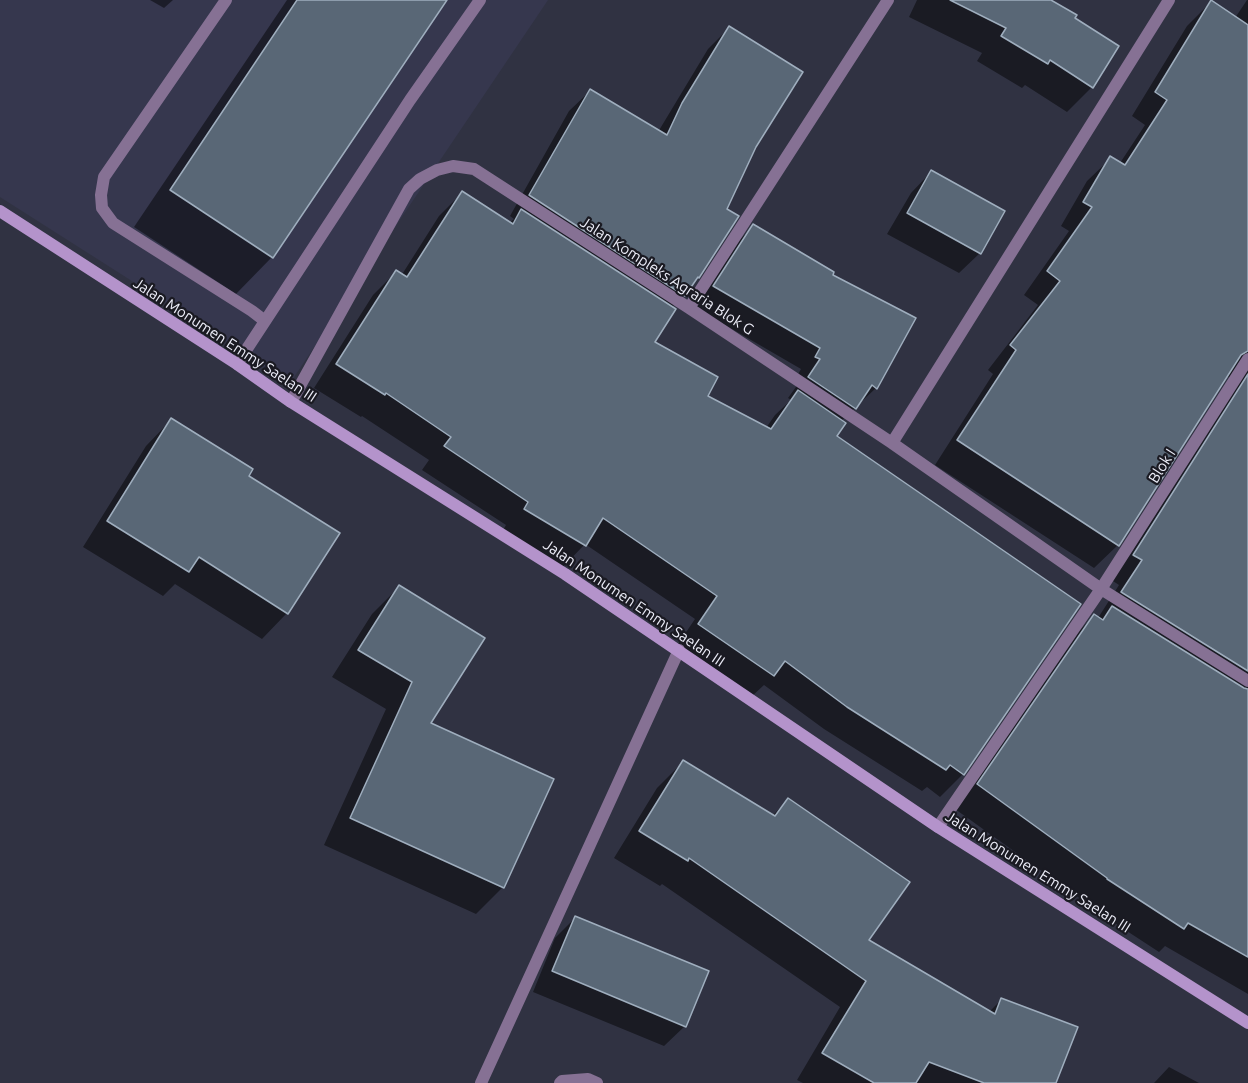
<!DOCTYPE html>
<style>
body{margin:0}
canvas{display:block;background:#303242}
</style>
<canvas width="1248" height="1083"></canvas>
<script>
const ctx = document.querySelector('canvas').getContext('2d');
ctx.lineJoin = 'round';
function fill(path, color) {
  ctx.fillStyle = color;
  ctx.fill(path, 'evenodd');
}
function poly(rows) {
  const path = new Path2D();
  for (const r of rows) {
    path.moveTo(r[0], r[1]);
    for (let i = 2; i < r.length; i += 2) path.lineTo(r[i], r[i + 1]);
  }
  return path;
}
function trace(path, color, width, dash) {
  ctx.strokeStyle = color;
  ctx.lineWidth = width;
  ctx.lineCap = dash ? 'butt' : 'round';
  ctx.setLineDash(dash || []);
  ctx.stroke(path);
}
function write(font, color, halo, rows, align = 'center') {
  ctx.font = font + ' Ubuntu,sans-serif';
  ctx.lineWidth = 4.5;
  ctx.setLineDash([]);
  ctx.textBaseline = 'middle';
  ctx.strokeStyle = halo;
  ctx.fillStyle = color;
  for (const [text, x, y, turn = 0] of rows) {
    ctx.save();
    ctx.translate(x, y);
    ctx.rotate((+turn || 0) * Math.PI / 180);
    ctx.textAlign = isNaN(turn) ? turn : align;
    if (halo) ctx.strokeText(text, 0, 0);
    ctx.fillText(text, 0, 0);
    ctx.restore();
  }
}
const built = poly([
 [0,0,548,0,290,383,245,353,0,197]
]);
const shadow = poly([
 [150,0,173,0,164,8],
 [287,0,445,0,272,257,236,294,134,227],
 [917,0,1048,0,1073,19,1092,87,1067,112,1025,85,1022,88,977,61,982,53,909,17],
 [1247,0,1248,0,1248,994,1165,946,1159,952,1084,903,1085,902,955,809,1071,639,1094,616,1098,618,1119,585,1110,579,1232,380,1226,375,1118,545,1094,568,935,465,993,374,988,370,1038,305,1024,295,1069,231,1061,226,1087,181,1111,158,1120,163,1145,125,1132,116,1187,26,1211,2,1235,18],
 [729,28,755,147,684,295,671,308,652,342,706,397,766,428,775,415,791,400,788,398,801,380,796,378,801,369,694,307,733,247,753,226,831,275,876,388,841,421,835,437,963,774,940,797,927,787,922,791,824,729,764,685,750,698,676,647,695,619,585,544,562,568,502,532,506,525,422,470,429,460,362,416,361,417,314,388,373,295,396,272,401,276,439,216,462,193,509,223,514,219,510,216,569,111,590,91,658,132,708,49],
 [931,172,980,253,959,273,887,234,911,193],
 [171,420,287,613,262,639,175,584,163,596,83,547,146,446],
 [399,587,429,724,503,887,476,914,324,845,386,709,332,677,372,614],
 [683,762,772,816,788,800,867,940,989,1012,1001,1000,1054,1083,803,1083,797,1080,840,1007,662,884,660,886,614,858,657,788],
 [575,918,685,1026,664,1046,533,992,555,938],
 [1169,1067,1199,1083,1154,1083]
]);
const building = poly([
 [297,0,447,0,273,258,170,190,297,0],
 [950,0,1051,0,1077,15,1075,18,1119,46,1093,88,1050,60,1048,64,1001,36,1006,28,950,0],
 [1211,0,1248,25,1248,351,1241,355,1119,546,957,440,1016,350,1010,345,1060,281,1047,271,1092,207,1083,202,1110,156,1125,165,1167,100,1155,92,1211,0],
 [729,26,803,72,756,147,727,209,739,216,699,278,698,277,685,296,529,195,590,89,667,135,682,103,729,26],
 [931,170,1005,211,981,254,907,213,931,170],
 [462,191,513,224,521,209,676,309,655,342,718,377,708,396,771,429,798,390,846,423,837,436,1081,604,964,775,950,765,946,770,847,707,785,661,774,676,698,624,717,596,603,518,586,546,524,509,528,502,444,446,451,437,386,393,385,395,336,364,396,270,407,277,462,191],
 [753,224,834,272,833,275,916,318,877,389,872,385,856,409,808,377,820,359,815,357,820,348,713,286,753,224],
 [1248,374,1248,671,1121,592,1142,560,1133,555,1248,374],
 [171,418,253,469,249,476,340,533,288,614,199,557,189,572,107,521,171,418],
 [399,585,485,638,431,723,554,779,504,888,350,818,412,682,358,650,399,585],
 [1112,606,1244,688,1248,689,1248,957,1188,923,1184,929,1107,879,1107,878,977,784,1094,614,1103,620,1112,606],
 [683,760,775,816,788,798,910,882,869,940,995,1014,1001,998,1078,1027,1056,1083,984,1083,929,1062,916,1083,874,1083,822,1053,866,981,689,858,688,861,639,831,683,760],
 [575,916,709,971,686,1027,552,971,575,916]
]);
const lane = poly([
 [226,0,104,177,101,195,102,208,113,223,252,311,265,321],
 [237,364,410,100,480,0],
 [560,1083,562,1081,588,1079,597,1083]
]);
const street = poly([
 [689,308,888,0],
 [291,402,409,189,420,179,437,170,453,166,474,169,689,308,892,443,1101,589,1248,681],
 [892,443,1169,0],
 [938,827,1101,589,1248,359],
 [481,1083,679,650]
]);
const secondary = poly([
 [0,211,237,364,291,402,565,574,938,827,1248,1023]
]);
const streetNames = [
 ["Jalan Kompleks Agraria Blok G",667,276,33],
 ["Jalan Monumen Emmy Saelan III",225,340,33],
 ["Blok I",1162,466,-58],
 ["Jalan Monumen Emmy Saelan III",634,603,34],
 ["Jalan Monumen Emmy Saelan III",1038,872,32]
];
fill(built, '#36374e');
fill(shadow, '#0007');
fill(building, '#596776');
trace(building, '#9faebe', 1.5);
trace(lane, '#867194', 12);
trace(street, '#867194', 12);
trace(secondary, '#b493cb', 12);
write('15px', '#edeef9', '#1a1a22', streetNames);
</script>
